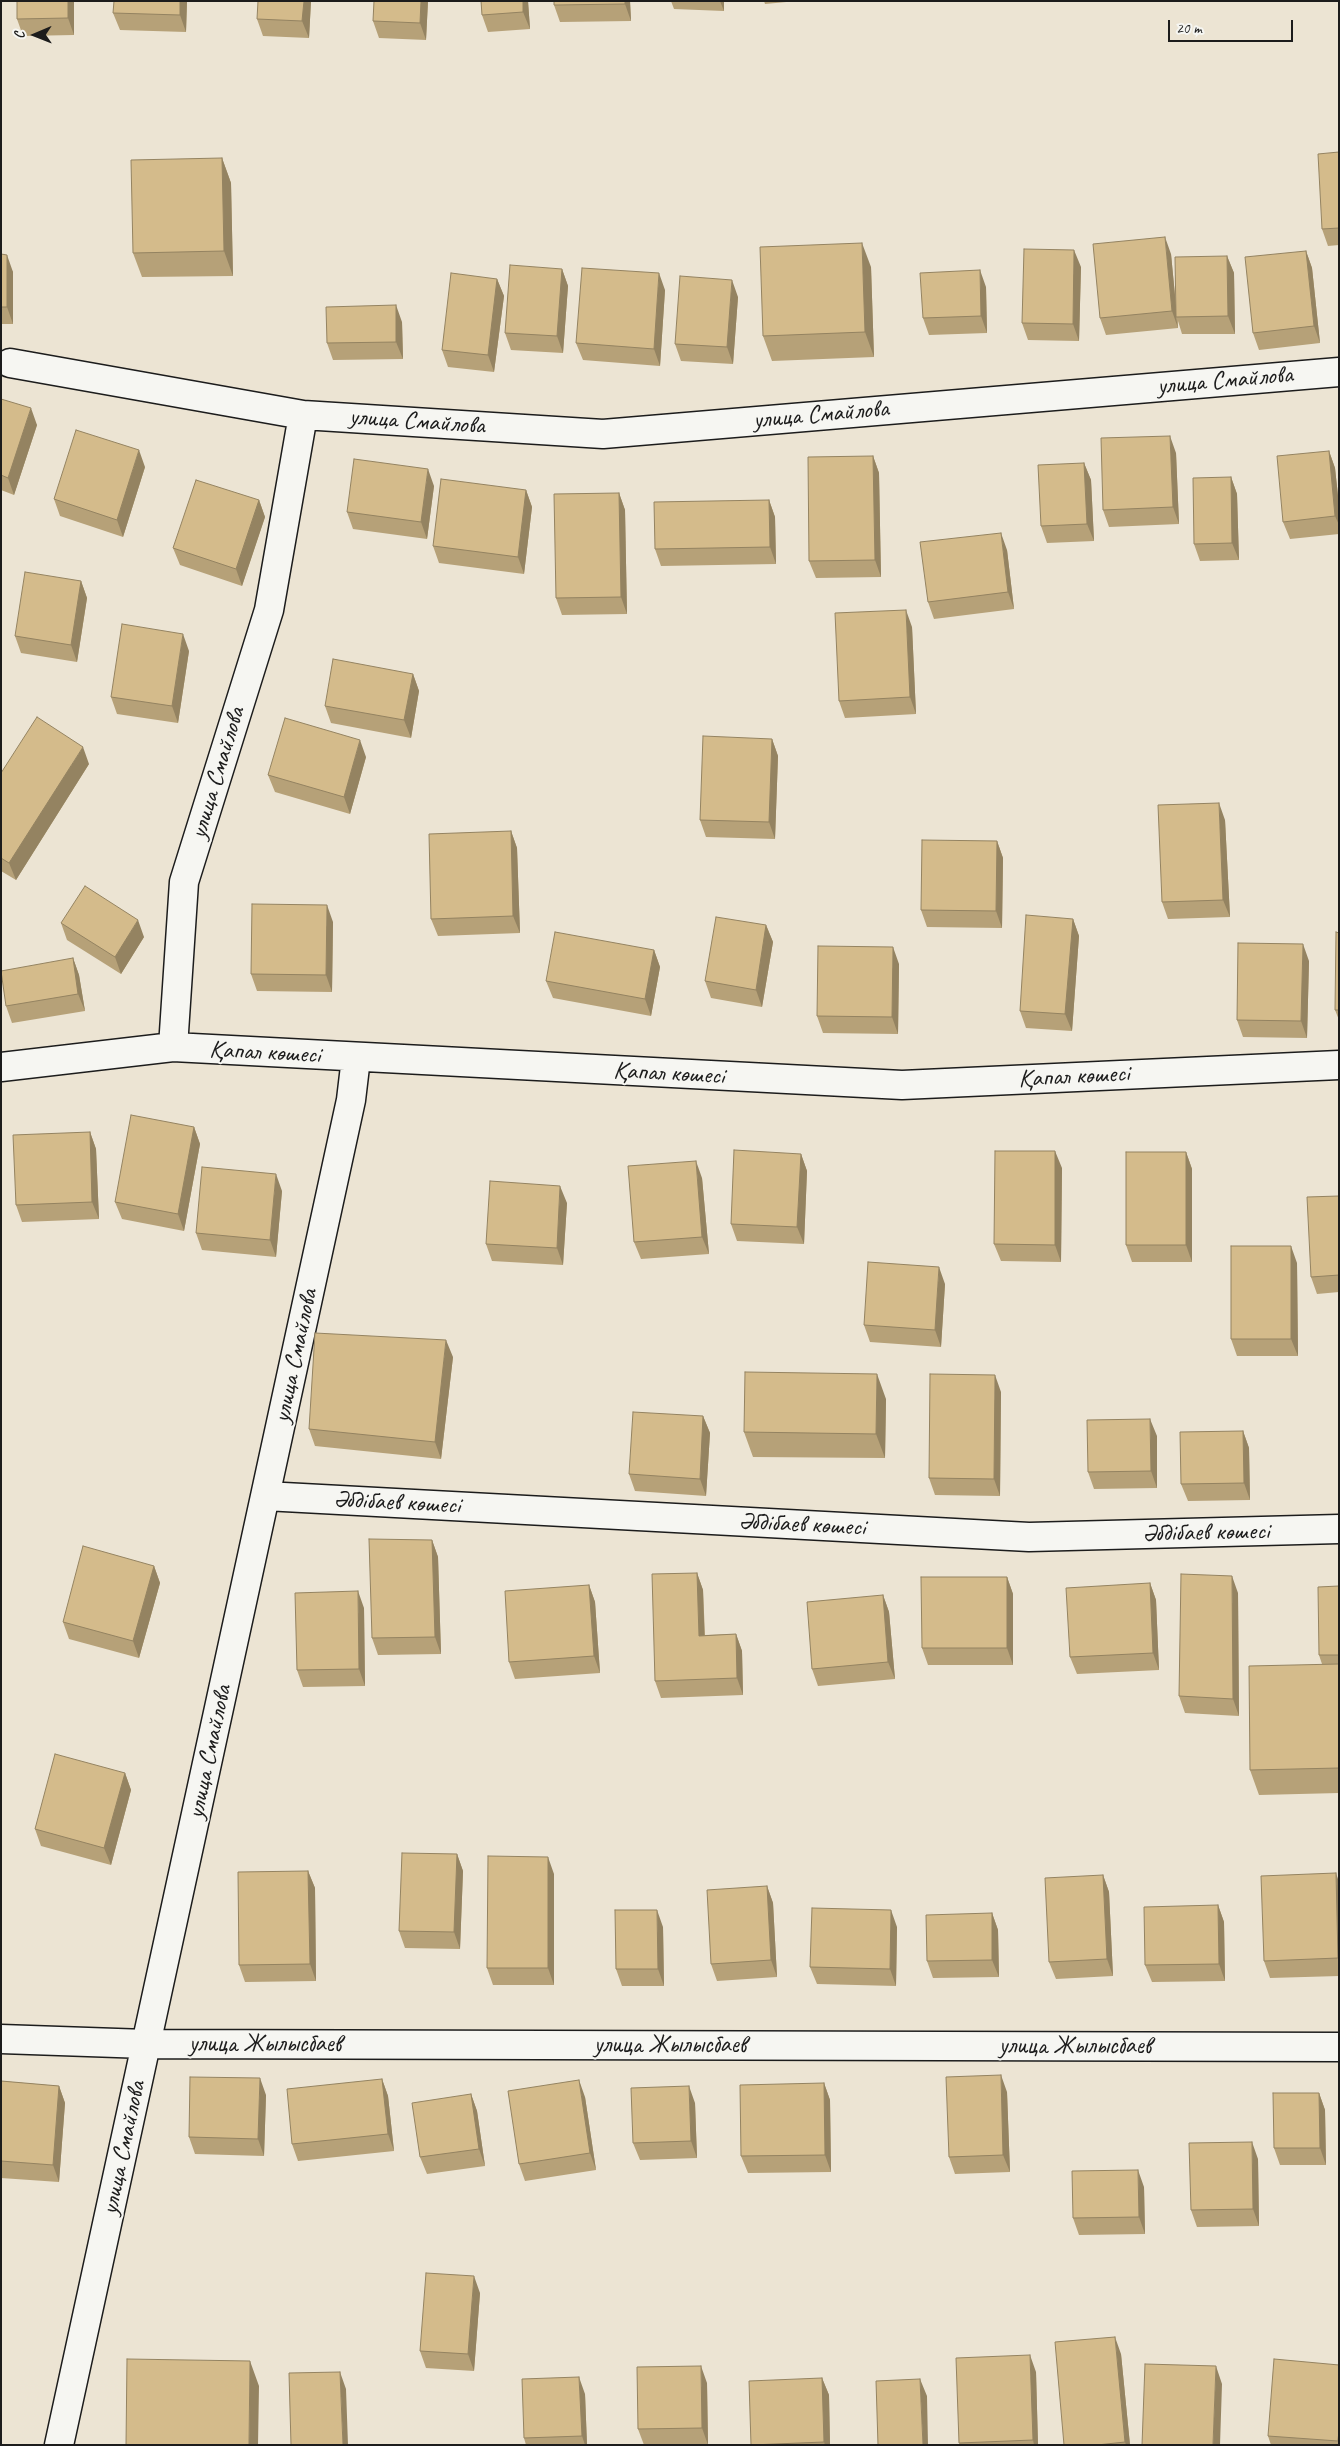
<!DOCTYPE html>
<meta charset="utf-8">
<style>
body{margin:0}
#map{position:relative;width:1340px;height:2446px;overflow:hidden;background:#ece4d3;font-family:Caveat,sans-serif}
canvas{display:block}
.frame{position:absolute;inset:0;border:2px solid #1c1c1c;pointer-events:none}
.north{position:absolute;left:10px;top:10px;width:50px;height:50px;-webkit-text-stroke:4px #f6f6f2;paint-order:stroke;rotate:269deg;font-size:14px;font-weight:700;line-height:20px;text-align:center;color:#1c1c1c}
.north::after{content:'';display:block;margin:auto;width:18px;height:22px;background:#1c1c1c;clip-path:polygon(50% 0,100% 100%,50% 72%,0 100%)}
.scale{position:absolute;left:1168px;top:20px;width:125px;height:22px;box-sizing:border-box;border:2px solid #1c1c1c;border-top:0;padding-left:6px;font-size:15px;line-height:18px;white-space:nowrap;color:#1c1c1c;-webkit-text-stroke:4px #f6f6f2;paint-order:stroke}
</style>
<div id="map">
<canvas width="1340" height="2446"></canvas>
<div class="frame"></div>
<div class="north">С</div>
<div class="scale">20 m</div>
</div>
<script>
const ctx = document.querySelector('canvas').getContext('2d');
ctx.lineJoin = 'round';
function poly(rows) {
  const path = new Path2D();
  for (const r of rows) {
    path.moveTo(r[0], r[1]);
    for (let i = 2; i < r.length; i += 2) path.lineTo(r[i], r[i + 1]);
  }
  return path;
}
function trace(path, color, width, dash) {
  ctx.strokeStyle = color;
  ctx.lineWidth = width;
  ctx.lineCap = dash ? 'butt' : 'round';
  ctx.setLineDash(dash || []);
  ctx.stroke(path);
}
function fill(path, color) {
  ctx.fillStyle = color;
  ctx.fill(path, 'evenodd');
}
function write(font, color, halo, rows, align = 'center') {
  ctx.font = font + ' Caveat,sans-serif';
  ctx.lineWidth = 4;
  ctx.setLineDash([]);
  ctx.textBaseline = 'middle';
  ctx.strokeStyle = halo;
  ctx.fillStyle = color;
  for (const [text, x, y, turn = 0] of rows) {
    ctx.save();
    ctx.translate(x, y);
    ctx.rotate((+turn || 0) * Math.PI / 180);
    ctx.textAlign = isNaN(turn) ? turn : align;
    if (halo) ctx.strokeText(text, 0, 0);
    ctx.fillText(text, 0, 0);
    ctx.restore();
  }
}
const street = poly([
 [10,363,303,415,603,434,1339,372],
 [173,1047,184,882,269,610,303,415],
 [1,1067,173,1047,902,1085,1339,1065],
 [265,1496,1029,1537,1339,1529],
 [1,2039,146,2044,1339,2047],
 [59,2445,351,1100,356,1058]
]);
const wall = poly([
 [17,1,74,1,74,35,23,36,17,19],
 [187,1,186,32,120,30,113,13],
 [311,1,309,38,263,36,257,19],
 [428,1,426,40,379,38,373,21],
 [481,1,528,1,530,29,488,32,482,15],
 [630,1,631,21,560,22,554,5],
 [671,1,724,1,724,11,674,9],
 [764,1,797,1,765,4],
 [1339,152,1339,245,1328,246,1322,229],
 [222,158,231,183,233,276,142,277,133,253],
 [1306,251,1312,268,1320,343,1259,350,1253,333],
 [1,254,13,272,13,324,1,324],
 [1171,254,1176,305,1227,256,1234,273,1235,334,1182,334,1178,321,1178,328,1106,335,1100,318],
 [871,267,874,357,772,361,763,336],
 [1081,267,1079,341,1028,340,1022,323],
 [562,269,568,286,563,353,511,350,505,333],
 [497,279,504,296,494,372,448,367,442,350],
 [986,287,987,333,929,335,923,318],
 [665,290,660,366,583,360,576,343],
 [738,297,733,364,681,361,675,344],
 [402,322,403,359,333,360,327,343],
 [1,399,37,425,14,495,1,490],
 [1329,451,1335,468,1339,505,1339,534,1290,539,1283,522],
 [1176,453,1179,524,1109,527,1103,510],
 [873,456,879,473,881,577,816,578,809,561],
 [1084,463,1091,480,1094,541,1047,543,1041,526],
 [145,467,123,537,60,516,54,499],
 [1231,477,1237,494,1239,560,1200,561,1194,544],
 [434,486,427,539,353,529,347,512],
 [526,490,532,507,524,574,439,563,433,546],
 [619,493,625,510,627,614,562,615,556,598],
 [259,500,265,517,242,586,180,565,173,548],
 [769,500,775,517,776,564,661,566,655,549],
 [1007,550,1014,609,934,619,928,602],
 [81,581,87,598,77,662,21,653,15,636],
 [912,627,916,714,845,718,839,701],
 [189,651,178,723,117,714,111,697],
 [413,674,419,691,411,738,331,723,325,706],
 [772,739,778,756,775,839,706,837,700,820],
 [366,757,350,814,275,792,268,775],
 [89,764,16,880,1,871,1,773],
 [1225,820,1230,917,1168,919,1162,902],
 [511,831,517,848,520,933,438,936,431,919],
 [997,841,1003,858,1002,928,927,927,921,910],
 [1073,919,1079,936,1072,1031,1026,1028,1020,1011],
 [333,922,332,992,257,991,251,974],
 [61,923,144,937,121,974,67,940],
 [766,925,773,942,762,1007,711,998,705,981],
 [1339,933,1339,1020,1335,1010],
 [654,950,660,967,651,1016,553,998,546,981],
 [73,958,79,975,85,1011,12,1023,6,1006],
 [1309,961,1307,1038,1243,1037,1237,1020],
 [899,964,898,1034,823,1033,817,1016],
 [194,1127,200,1144,184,1231,122,1219,115,1202],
 [90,1132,96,1149,99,1219,22,1222,16,1205],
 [1186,1152,1192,1169,1192,1262,1132,1262,1126,1245],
 [801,1154,807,1171,804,1244,737,1241,731,1224],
 [1062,1168,1061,1262,1001,1261,994,1244],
 [702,1178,709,1254,641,1259,634,1242],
 [282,1191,276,1257,202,1250,196,1233],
 [1339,1196,1339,1292,1317,1294,1311,1277],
 [567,1203,563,1265,492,1261,486,1244],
 [1297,1263,1298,1356,1237,1356,1231,1339],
 [945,1284,941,1347,870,1342,864,1325],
 [453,1357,441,1459,315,1446,309,1429],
 [1001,1392,1000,1496,935,1495,929,1478],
 [886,1399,885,1458,753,1457,744,1432],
 [703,1416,710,1433,706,1496,635,1491,629,1474],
 [1243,1431,1249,1448,1250,1500,1188,1501,1181,1484],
 [1157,1436,1157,1488,1094,1489,1088,1472],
 [432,1540,438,1557,441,1654,378,1655,372,1638],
 [154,1566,160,1583,139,1658,69,1639,63,1622],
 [697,1573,703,1590,705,1635,736,1634,742,1651,743,1695,661,1698,655,1681],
 [1007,1577,1013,1594,1013,1665,928,1665,922,1648],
 [1150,1583,1156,1600,1159,1670,1077,1674,1070,1657],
 [589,1585,595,1602,600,1673,515,1679,509,1662],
 [1339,1586,1339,1793,1259,1795,1250,1770,1322,1664,1319,1655],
 [1238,1593,1239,1716,1185,1713,1179,1696],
 [883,1595,889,1612,895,1679,818,1686,812,1669],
 [364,1608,365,1686,303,1687,297,1670],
 [125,1773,131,1790,111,1865,41,1846,35,1829],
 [457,1854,463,1871,460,1949,405,1948,399,1931],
 [308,1871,315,1888,316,1981,245,1982,239,1965],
 [554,1874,554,1985,493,1985,487,1968],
 [1103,1875,1109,1892,1113,1976,1056,1979,1049,1962],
 [1339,1882,1339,1976,1270,1978,1264,1961],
 [767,1886,773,1903,777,1977,717,1981,711,1964],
 [1218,1905,1224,1922,1225,1981,1152,1982,1145,1965],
 [992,1913,998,1930,999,1977,933,1978,927,1961],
 [663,1927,664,1986,622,1986,616,1969],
 [897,1927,896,1986,817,1984,810,1967],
 [382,2079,388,2096,394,2151,298,2161,292,2144],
 [1,2081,59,2086,65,2103,59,2182,1,2178],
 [824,2083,830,2100,831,2172,748,2173,741,2156],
 [1007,2092,1010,2172,955,2174,949,2157],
 [1319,2093,1325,2110,1326,2165,1280,2165,1274,2148],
 [471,2094,477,2111,485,2166,427,2174,420,2157],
 [266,2095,264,2156,195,2154,189,2137],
 [585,2097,596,2170,525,2181,519,2164],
 [695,2103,697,2158,640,2160,633,2143],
 [1258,2159,1259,2226,1197,2227,1191,2210],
 [1144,2187,1145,2234,1079,2235,1073,2218],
 [480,2293,474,2371,426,2368,420,2351],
 [1121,2354,1130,2445,1064,2445],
 [1339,2365,1339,2445,1271,2445,1268,2436],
 [1036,2372,1038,2445,960,2445,959,2443],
 [822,2378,829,2395,830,2445,751,2445],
 [707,2383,708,2445,644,2445,638,2429],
 [585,2394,587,2445,526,2445,524,2438]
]);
const shadedWall = poly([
 [68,1,74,1,74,35,68,18],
 [180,1,187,1,186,32,180,15],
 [304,1,311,1,309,38,302,21],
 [421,1,428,1,426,40,420,23],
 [523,1,528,1,530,29,523,12],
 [625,1,630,1,631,21,625,4],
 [720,1,724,1,724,11],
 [222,158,231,183,233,276,224,251],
 [1165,237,1171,254,1177,317,1176,317,1178,328,1172,311],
 [862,243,871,267,874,357,865,332],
 [1074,250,1081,267,1079,341,1073,324],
 [1306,251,1312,268,1320,343,1314,326],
 [7,255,13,272,13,324,7,307],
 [1227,256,1234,273,1235,334,1228,316],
 [562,269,568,286,563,353,557,336],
 [980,270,986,287,987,333,981,316],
 [659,273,665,290,660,366,654,349],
 [497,279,504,296,494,372,488,355],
 [732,280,738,297,733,364,727,347],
 [396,305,402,322,403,359,396,342],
 [31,408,37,425,14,495,8,478],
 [1170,436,1176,453,1179,524,1173,507],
 [139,450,145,467,123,537,117,520],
 [1329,451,1335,468,1339,505,1339,525,1335,516],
 [873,456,879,473,881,577,875,560],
 [1084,463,1091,480,1094,541,1087,524],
 [428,469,434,486,427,539,421,522],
 [1231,477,1237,494,1239,560,1232,543],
 [526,490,532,507,524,574,518,557],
 [619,493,625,510,627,614,621,597],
 [259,500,265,517,242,586,236,569],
 [769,500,775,517,776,564,770,547],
 [1001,533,1007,550,1014,609,1008,592],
 [81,581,87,598,77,662,71,645],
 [906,610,912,627,916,714,910,697],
 [183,634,189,651,178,723,172,706],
 [413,674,419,691,411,738,404,720],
 [772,739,778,756,775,839,769,822],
 [360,740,366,757,350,814,344,797],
 [83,747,89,764,16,880,9,863],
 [1219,803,1225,820,1230,917,1223,900],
 [511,831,517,848,520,933,513,916],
 [997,841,1003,858,1002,928,996,911],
 [327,905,333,922,332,992,326,975],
 [1073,919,1079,936,1072,1031,1065,1014],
 [138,920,144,937,121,974,115,957],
 [766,925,773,942,762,1007,756,990],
 [1303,944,1309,961,1307,1038,1301,1021],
 [893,947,899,964,898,1034,892,1017],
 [654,950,660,967,651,1016,645,999],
 [73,958,79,975,85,1011,78,994],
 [194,1127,200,1144,184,1231,178,1214],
 [90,1132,96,1149,99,1219,92,1202],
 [1055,1151,1062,1168,1061,1262,1055,1245],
 [1186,1152,1192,1169,1192,1262,1186,1245],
 [801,1154,807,1171,804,1244,797,1227],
 [696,1161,702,1178,709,1254,702,1237],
 [276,1174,282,1191,276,1257,270,1240],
 [560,1186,567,1203,563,1265,557,1248],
 [1291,1246,1297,1263,1298,1356,1291,1339],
 [939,1267,945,1284,941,1347,935,1330],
 [446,1340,453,1357,441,1459,435,1442],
 [877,1374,886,1399,885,1458,876,1434],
 [995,1375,1001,1392,1000,1496,994,1479],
 [703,1416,710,1433,706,1496,700,1479],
 [1150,1419,1157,1436,1157,1488,1151,1471],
 [1243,1431,1249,1448,1250,1500,1244,1483],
 [432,1540,438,1557,441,1654,435,1637],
 [154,1566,160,1583,139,1658,133,1641],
 [697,1573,703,1590,705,1653,699,1636],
 [1232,1576,1238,1593,1239,1716,1233,1699],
 [1007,1577,1013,1594,1013,1665,1007,1648],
 [1150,1583,1156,1600,1159,1670,1153,1653],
 [589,1585,595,1602,600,1673,594,1656],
 [358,1591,364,1608,365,1686,359,1669],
 [883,1595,889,1612,895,1679,888,1662],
 [736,1634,742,1651,743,1695,737,1678],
 [125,1773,131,1790,111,1865,104,1848],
 [457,1854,463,1871,460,1949,454,1932],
 [548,1857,554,1874,554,1985,548,1968],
 [308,1871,315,1888,316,1981,310,1964],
 [1336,1873,1339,1882,1339,1959,1338,1958],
 [1103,1875,1109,1892,1113,1976,1107,1959],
 [767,1886,773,1903,777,1977,771,1960],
 [1218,1905,1224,1922,1225,1981,1219,1964],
 [657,1910,663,1927,664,1986,658,1969],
 [891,1910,897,1927,896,1986,890,1969],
 [992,1913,998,1930,999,1977,992,1960],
 [1001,2075,1007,2092,1010,2172,1003,2155],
 [260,2078,266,2095,264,2156,258,2139],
 [382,2079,388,2096,394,2151,388,2134],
 [579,2080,585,2097,596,2170,590,2153],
 [824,2083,830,2100,831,2172,825,2155],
 [59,2086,65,2103,59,2182,53,2165],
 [689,2086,695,2103,697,2158,691,2141],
 [1319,2093,1325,2110,1326,2165,1320,2148],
 [471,2094,477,2111,485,2166,479,2149],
 [1252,2142,1258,2159,1259,2226,1253,2209],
 [1138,2170,1144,2187,1145,2234,1139,2217],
 [474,2276,480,2293,474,2371,468,2354],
 [1115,2337,1121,2354,1130,2445,1126,2445,1125,2442],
 [1030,2355,1036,2372,1038,2445,1034,2445,1033,2440],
 [250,2361,259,2386,258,2445,249,2445],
 [701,2366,707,2383,708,2445,702,2428],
 [1216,2366,1222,2384,1220,2445,1213,2445],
 [340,2372,346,2389,348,2445,343,2445],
 [579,2377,585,2394,587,2445,585,2445,582,2436],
 [822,2378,829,2395,830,2445,825,2445,824,2442],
 [920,2379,927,2396,928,2445,923,2445]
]);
const building = poly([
 [17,1,68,1,68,18,17,19,17,1],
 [114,1,180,1,180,15,113,13,114,1],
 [258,1,304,1,302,21,257,19,258,1],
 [374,1,421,1,420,23,373,21,374,1],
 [481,1,523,1,523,12,482,15,481,1],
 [554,1,625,1,625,4,554,5,554,1],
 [1339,152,1339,228,1322,229,1318,154,1339,152],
 [222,158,224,251,133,253,131,160,222,158],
 [1165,237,1172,311,1100,318,1093,244,1165,237],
 [862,243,865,332,763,336,760,247,862,243],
 [1024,249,1074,250,1073,324,1022,323,1024,249],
 [1306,251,1314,326,1253,333,1245,257,1306,251],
 [1,254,7,255,7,307,1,307,1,254],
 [1227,256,1228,316,1176,317,1175,257,1227,256],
 [510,265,562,269,557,336,505,333,510,265],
 [582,268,659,273,654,349,576,343,582,268],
 [980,270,981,316,923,318,920,273,980,270],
 [451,273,497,279,488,355,442,350,451,273],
 [680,276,732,280,727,347,675,344,680,276],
 [396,305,396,342,327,343,326,307,396,305],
 [1,399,31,408,8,478,1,475,1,399],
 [76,430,139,450,117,520,54,499,76,430],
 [1170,436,1173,507,1103,510,1101,438,1170,436],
 [1329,451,1335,516,1283,522,1277,456,1329,451],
 [873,456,875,560,809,561,808,457,873,456],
 [354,459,428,469,421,522,347,512,354,459],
 [1084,463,1087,524,1041,526,1038,465,1084,463],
 [1231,477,1232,543,1194,544,1193,478,1231,477],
 [441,479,526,490,518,557,433,546,441,479],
 [196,480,259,500,236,569,173,548,196,480],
 [619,493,621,597,556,598,554,494,619,493],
 [769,500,770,547,655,549,654,502,769,500],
 [1001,533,1008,592,928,602,920,542,1001,533],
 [25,572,81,581,71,645,15,636,25,572],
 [906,610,910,697,839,701,835,613,906,610],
 [122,624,183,634,172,706,111,697,122,624],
 [333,659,413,674,404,720,325,706,333,659],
 [37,717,83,747,9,863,1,858,1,773,37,717],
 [285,718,360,740,344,797,268,775,285,718],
 [703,736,772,739,769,822,700,820,703,736],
 [1219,803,1223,900,1162,902,1158,805,1219,803],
 [511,831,513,916,431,919,429,834,511,831],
 [922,840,997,841,996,911,921,910,922,840],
 [85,886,138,920,115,957,61,923,85,886],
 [252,904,327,905,326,975,251,974,252,904],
 [1026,915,1073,919,1065,1014,1020,1011,1026,915],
 [716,917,766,925,756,990,705,981,716,917],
 [555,932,654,950,645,999,546,981,555,932],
 [1336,932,1339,933,1339,1010,1335,1010,1336,932],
 [1238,943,1303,944,1301,1021,1237,1020,1238,943],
 [818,946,893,947,892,1017,817,1016,818,946],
 [73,958,78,994,6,1006,1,971,73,958],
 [131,1115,194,1127,178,1214,115,1202,131,1115],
 [90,1132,92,1202,16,1205,13,1135,90,1132],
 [734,1150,801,1154,797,1227,731,1224,734,1150],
 [995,1151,1055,1151,1055,1245,994,1244,995,1151],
 [1126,1152,1186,1152,1186,1245,1126,1245,1126,1152],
 [696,1161,702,1237,634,1242,628,1166,696,1161],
 [202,1167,276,1174,270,1240,196,1233,202,1167],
 [490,1181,560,1186,557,1248,486,1244,490,1181],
 [1339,1196,1339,1275,1311,1277,1307,1197,1339,1196],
 [1231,1246,1291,1246,1291,1339,1231,1339,1231,1246],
 [868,1262,939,1267,935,1330,864,1325,868,1262],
 [315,1333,446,1340,435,1442,309,1429,315,1333],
 [745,1372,877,1374,876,1434,744,1432,745,1372],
 [930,1374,995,1375,994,1479,929,1478,930,1374],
 [633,1412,703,1416,700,1479,629,1474,633,1412],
 [1150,1419,1151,1471,1088,1472,1087,1420,1150,1419],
 [1243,1431,1244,1483,1181,1484,1180,1432,1243,1431],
 [369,1539,432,1540,435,1637,372,1638,369,1539],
 [83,1546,154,1566,133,1641,63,1622,83,1546],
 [697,1573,699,1636,736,1634,737,1678,655,1681,652,1574,697,1573],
 [1181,1574,1232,1576,1233,1699,1179,1696,1181,1574],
 [921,1577,1007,1577,1007,1648,922,1648,921,1577],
 [1150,1583,1153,1653,1070,1657,1066,1588,1150,1583],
 [589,1585,594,1656,509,1662,505,1591,589,1585],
 [1339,1586,1339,1655,1319,1655,1318,1587,1339,1586],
 [358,1591,359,1669,297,1670,295,1593,358,1591],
 [883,1595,888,1662,812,1669,807,1602,883,1595],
 [1339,1664,1339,1768,1250,1770,1249,1666,1339,1664],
 [55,1754,125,1773,104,1848,35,1829,55,1754],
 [402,1853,457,1854,454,1932,399,1931,402,1853],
 [488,1856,548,1857,548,1968,487,1968,488,1856],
 [308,1871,310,1964,239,1965,238,1872,308,1871],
 [1336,1873,1338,1958,1264,1961,1261,1876,1336,1873],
 [1103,1875,1107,1959,1049,1962,1045,1878,1103,1875],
 [767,1886,771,1960,711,1964,707,1890,767,1886],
 [1218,1905,1219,1964,1145,1965,1144,1907,1218,1905],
 [812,1908,891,1910,890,1969,810,1967,812,1908],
 [615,1910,657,1910,658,1969,616,1969,615,1910],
 [992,1913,992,1960,927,1961,926,1915,992,1913],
 [1001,2075,1003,2155,949,2157,946,2077,1001,2075],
 [190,2077,260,2078,258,2139,189,2137,190,2077],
 [382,2079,388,2134,292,2144,287,2089,382,2079],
 [579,2080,590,2153,519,2164,508,2091,579,2080],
 [1,2081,59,2086,53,2165,1,2161,1,2081],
 [824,2083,825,2155,741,2156,740,2085,824,2083],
 [689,2086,691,2141,633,2143,631,2088,689,2086],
 [1273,2093,1319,2093,1320,2148,1274,2148,1273,2093],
 [471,2094,479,2149,420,2157,412,2103,471,2094],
 [1252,2142,1253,2209,1191,2210,1189,2143,1252,2142],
 [1138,2170,1139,2217,1073,2218,1072,2171,1138,2170],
 [426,2273,474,2276,468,2354,420,2351,426,2273],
 [1115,2337,1125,2442,1097,2445,1064,2445,1055,2342,1115,2337],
 [1030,2355,1033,2440,959,2443,956,2358,1030,2355],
 [127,2359,250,2361,249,2445,126,2445,127,2359],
 [1274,2359,1339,2365,1339,2430,1338,2441,1268,2436,1274,2359],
 [1145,2364,1216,2366,1213,2445,1142,2445,1145,2364],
 [701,2366,702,2428,638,2429,637,2367,701,2366],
 [340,2372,343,2445,291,2445,289,2373,340,2372],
 [579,2377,582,2436,524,2438,522,2379,579,2377],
 [822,2378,824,2442,751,2445,749,2381,822,2378],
 [920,2379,923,2445,878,2445,876,2381,920,2379]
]);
const streetNames = [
 ["улица Смайлова",1225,381,-5],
 ["улица Смайлова",821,415,-5],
 ["улица Смайлова",417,422,4],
 ["улица Смайлова",218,773,-73],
 ["Қапал көшесі",265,1053,3],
 ["Қапал көшесі",669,1074,3],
 ["Қапал көшесі",1074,1077,-3],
 ["улица Смайлова",296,1356,-78],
 ["Әбдібаев көшесі",397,1503,3],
 ["Әбдібаев көшесі",802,1525,3],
 ["Әбдібаев көшесі",1206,1533,-1],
 ["улица Смайлова",210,1752,-78],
 ["улица Жылысбаев",265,2044],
 ["улица Жылысбаев",670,2045],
 ["улица Жылысбаев",1075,2046],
 ["улица Смайлова",124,2148,-78]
];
trace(street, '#1c1c1c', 31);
trace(street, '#f6f6f2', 28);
fill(wall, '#b6a178');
fill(shadedWall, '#948361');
fill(building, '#d4bb8b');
trace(building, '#948361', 1);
write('25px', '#1c1c1c', '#f6f6f2', streetNames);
</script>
